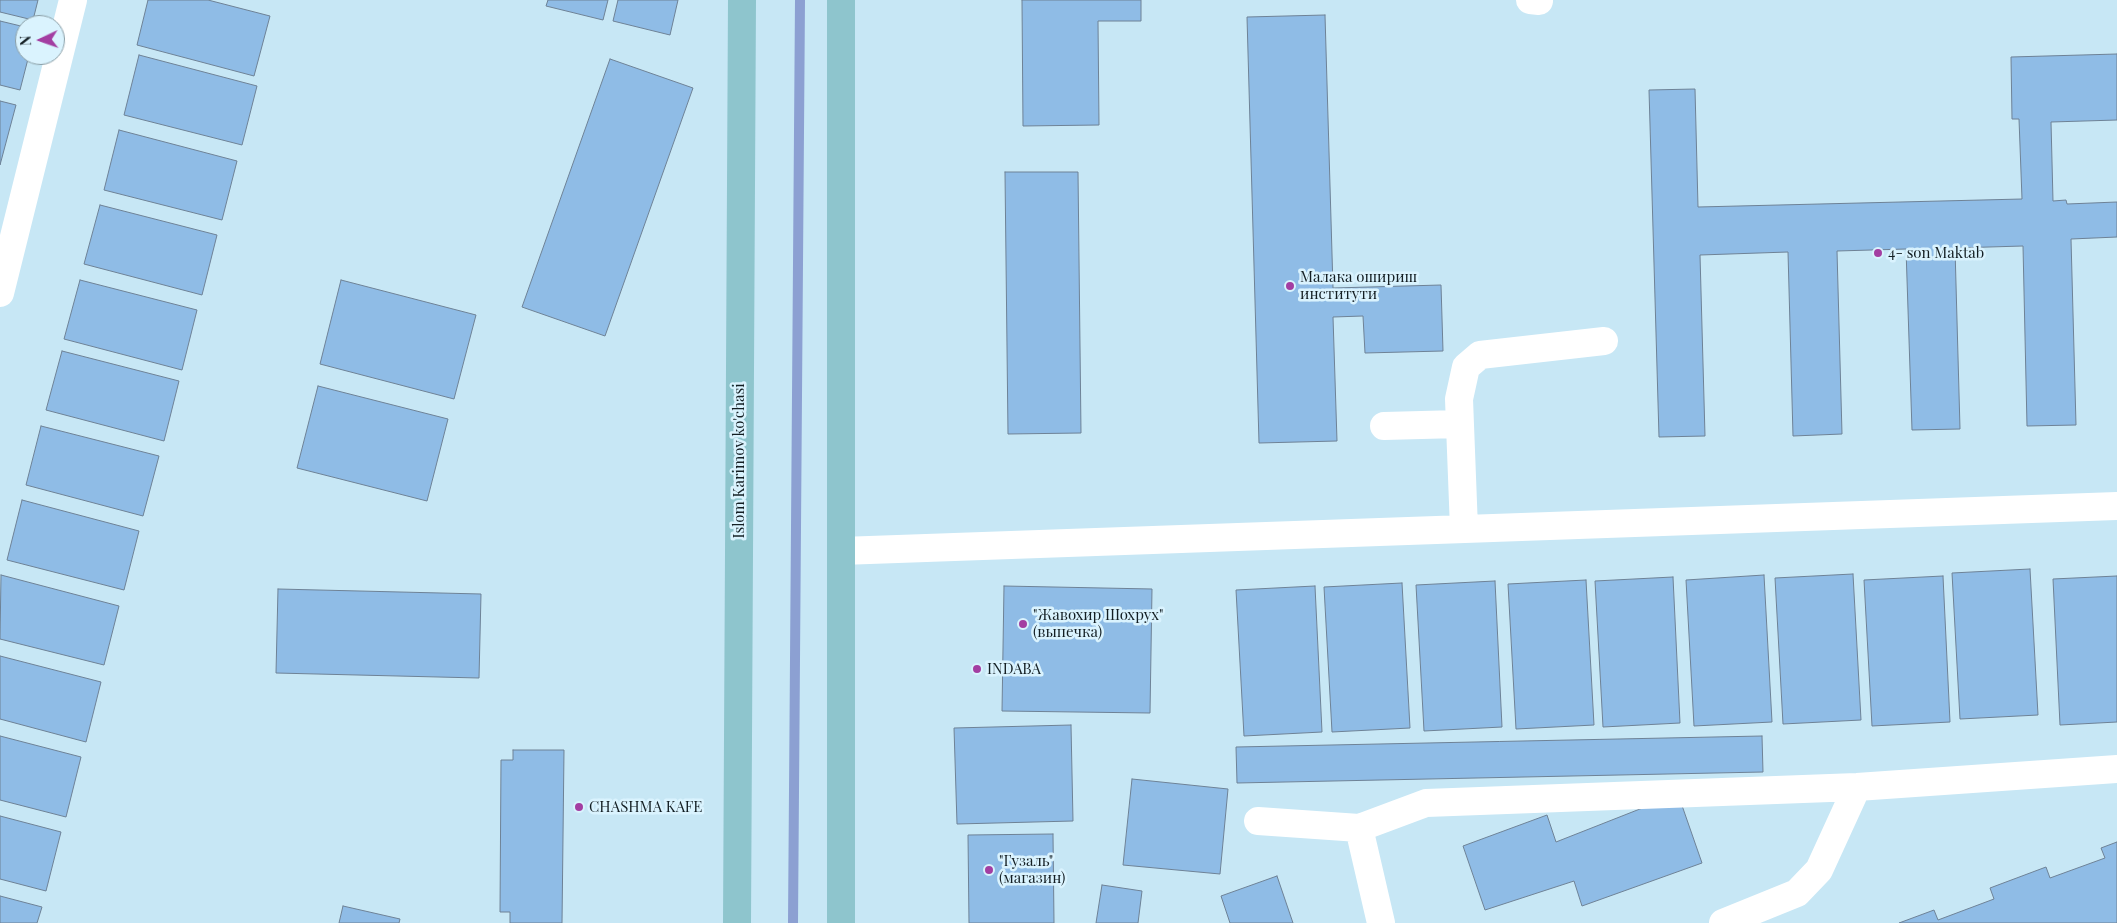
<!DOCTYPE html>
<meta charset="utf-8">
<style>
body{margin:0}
#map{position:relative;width:2117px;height:923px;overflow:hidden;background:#c7e7f5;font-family:"Playfair Display",serif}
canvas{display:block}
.north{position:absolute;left:15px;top:15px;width:50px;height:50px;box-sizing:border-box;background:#daf3fe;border:1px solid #8a9ea6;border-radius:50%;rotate:267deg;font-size:14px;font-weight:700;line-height:20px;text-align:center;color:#131e23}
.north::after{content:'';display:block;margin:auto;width:18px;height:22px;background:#a33ea2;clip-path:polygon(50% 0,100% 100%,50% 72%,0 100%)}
</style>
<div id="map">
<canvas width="2117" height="923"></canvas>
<div class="north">N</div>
</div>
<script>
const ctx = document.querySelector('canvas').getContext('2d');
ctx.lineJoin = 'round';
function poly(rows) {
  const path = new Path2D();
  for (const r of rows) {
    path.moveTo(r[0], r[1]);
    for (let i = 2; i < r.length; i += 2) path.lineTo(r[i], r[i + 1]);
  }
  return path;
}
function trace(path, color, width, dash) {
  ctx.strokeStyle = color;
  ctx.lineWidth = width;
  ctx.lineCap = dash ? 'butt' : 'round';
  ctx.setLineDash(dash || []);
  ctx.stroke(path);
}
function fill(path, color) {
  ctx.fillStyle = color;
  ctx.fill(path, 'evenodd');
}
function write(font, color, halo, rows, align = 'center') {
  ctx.font = font + ' "Playfair Display",serif';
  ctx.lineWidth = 5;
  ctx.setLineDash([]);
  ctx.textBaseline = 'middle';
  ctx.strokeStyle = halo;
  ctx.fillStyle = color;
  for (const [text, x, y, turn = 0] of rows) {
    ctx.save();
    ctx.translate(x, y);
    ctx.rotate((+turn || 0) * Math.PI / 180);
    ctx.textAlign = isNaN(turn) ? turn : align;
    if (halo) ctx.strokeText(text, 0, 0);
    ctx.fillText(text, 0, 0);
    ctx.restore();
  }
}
const stream = poly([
 [793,923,800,0]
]);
const building = poly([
 [0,0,38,0,33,20,0,12,0,0],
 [148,0,208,0,270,16,254,76,137,45,148,0],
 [548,0,608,0,603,20,546,6,548,0],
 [618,0,678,0,670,35,613,21,618,0],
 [1022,0,1141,0,1141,21,1098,21,1099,125,1023,126,1022,0],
 [1325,15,1333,288,1441,285,1443,351,1365,353,1363,316,1333,317,1337,441,1259,443,1247,17,1325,15],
 [0,21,25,27,25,55,29,55,20,90,0,85,0,21],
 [2117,54,2117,120,2051,122,2053,201,2066,200,2067,204,2117,202,2117,237,2071,239,2076,425,2027,426,2023,246,1955,248,1960,429,1912,430,1906,249,1837,251,1842,434,1793,436,1788,252,1700,255,1705,436,1659,437,1649,90,1695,89,1698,207,2022,199,2019,119,2012,119,2011,57,2117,54],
 [139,55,257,86,242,145,124,115,139,55],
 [610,59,693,88,605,336,522,307,610,59],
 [0,101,16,105,0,165,0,101],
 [119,130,237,161,222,220,104,190,119,130],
 [1005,172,1078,172,1081,433,1008,434,1005,172],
 [100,205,217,235,202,295,84,264,100,205],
 [80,280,197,310,182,370,64,339,80,280],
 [341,280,476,315,454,399,320,364,341,280],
 [62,351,179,381,164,441,46,410,62,351],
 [318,386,448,419,427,501,297,468,318,386],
 [41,426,159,456,143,516,26,485,41,426],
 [22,500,139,531,124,590,7,560,22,500],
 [2030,569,2038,715,1960,719,1952,573,2030,569],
 [1853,574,1861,720,1783,724,1775,578,1853,574],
 [1,575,119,606,104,665,0,639,1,575],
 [1764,575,1772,722,1694,726,1686,580,1764,575],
 [1943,576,1950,722,1872,726,1864,580,1943,576],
 [2117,576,2117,722,2060,725,2053,579,2117,576],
 [1673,577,1680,723,1603,727,1595,581,1673,577],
 [1586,580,1594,725,1516,729,1508,584,1586,580],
 [1495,581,1502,727,1424,731,1416,585,1495,581],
 [1402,583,1410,728,1332,732,1324,587,1402,583],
 [1004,586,1152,589,1150,713,1002,711,1004,586],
 [1315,586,1322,732,1244,736,1236,590,1315,586],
 [278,589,481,594,479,678,276,673,278,589],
 [0,656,101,682,86,742,0,719,0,656],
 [1071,725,1073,821,957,824,954,728,1071,725],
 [0,736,81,757,66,817,0,800,0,736],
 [1762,736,1763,772,1237,783,1236,747,1762,736],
 [513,750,564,750,562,923,510,923,510,912,500,912,501,760,513,760,513,750],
 [1132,779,1228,789,1220,874,1123,865,1132,779],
 [1678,794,1702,863,1582,906,1574,881,1485,910,1463,846,1547,815,1556,842,1678,794],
 [0,816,61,832,46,891,0,879,0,816],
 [1053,834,1054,923,969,923,968,835,1053,834],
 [2117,842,2117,923,1899,923,1934,910,1938,920,1994,899,1990,888,2046,867,2050,878,2105,858,2101,848,2117,842],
 [1277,876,1293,923,1230,923,1221,896,1277,876],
 [1102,885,1142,891,1138,923,1096,923,1102,885],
 [0,896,42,907,37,923,0,923,0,896],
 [343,906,400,919,399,923,339,923,343,906]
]);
const minor = poly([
 [1530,0,1539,1],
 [0,293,73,0],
 [1384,426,1459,424],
 [1464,529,1459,399,1466,367,1480,355,1604,341],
 [841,551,2117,506],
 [1258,821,1359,828,1381,923],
 [1359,828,1426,803,1857,787,2117,769],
 [1723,923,1797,893,1819,870,1857,787]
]);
const major = poly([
 [737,923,742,0],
 [841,923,841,0]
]);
const markers = [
 [1878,253,5,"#a33ea2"],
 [1290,286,5,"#a33ea2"],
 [1023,624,5,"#a33ea2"],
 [977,669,5,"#a33ea2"],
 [579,807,5,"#a33ea2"],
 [989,870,5,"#a33ea2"]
];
const poiNames = [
 ["4- son Maktab",1888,253],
 ["Малака ошириш",1300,277],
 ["институти",1300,294],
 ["\"Жавохир Шохрух\"",1033,615],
 ["(выпечка)",1033,632],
 ["INDABA",987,669],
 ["CHASHMA KAFE",589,807],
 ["\"Гузаль\"",999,861],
 ["(магазин)",999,878]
];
const streetNames = [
 ["Islom Karimov ko'chasi",739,461,-90]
];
trace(stream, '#8ca0d2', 10);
fill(building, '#8fbce6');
trace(building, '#6e8296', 1);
trace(minor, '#fff', 28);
trace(major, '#8ec5cd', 28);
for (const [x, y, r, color] of markers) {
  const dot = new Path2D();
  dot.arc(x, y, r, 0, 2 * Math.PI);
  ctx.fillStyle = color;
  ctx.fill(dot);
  trace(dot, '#daf3fe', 2);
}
write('15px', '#131e23', '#daf3fe', poiNames, 'left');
write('15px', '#131e23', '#daf3fe', streetNames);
</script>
